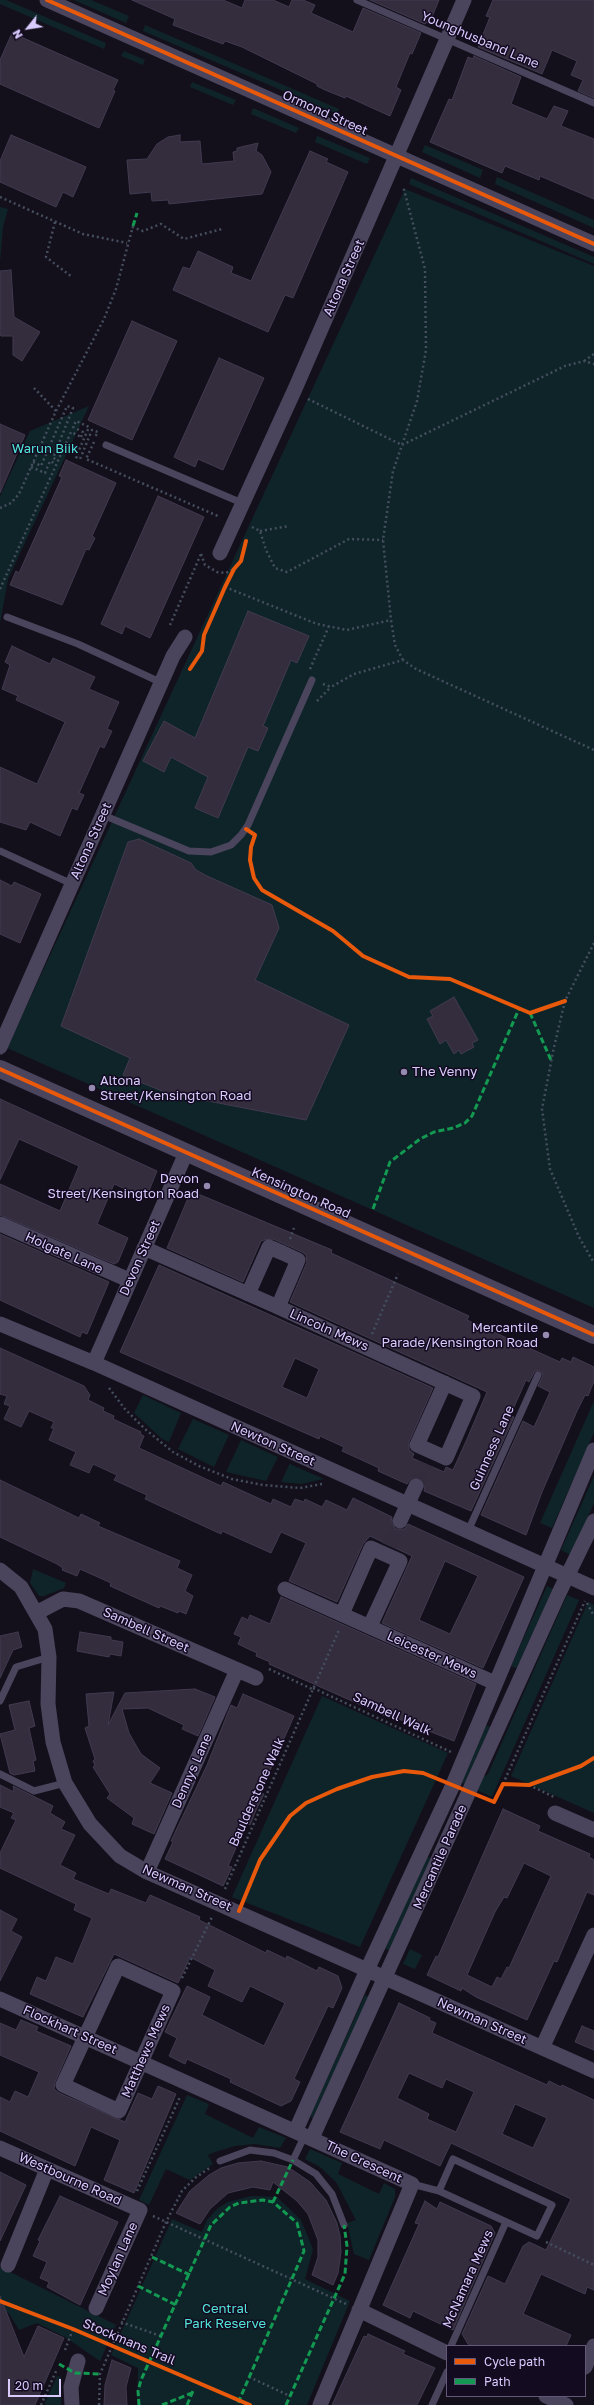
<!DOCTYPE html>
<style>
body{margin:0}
#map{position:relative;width:594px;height:2405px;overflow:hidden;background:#14101b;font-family:"Golos Text",sans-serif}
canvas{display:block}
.legend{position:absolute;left:446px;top:2345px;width:140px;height:52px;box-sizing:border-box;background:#130b20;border:1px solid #635879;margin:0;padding:5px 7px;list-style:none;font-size:12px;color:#dacbff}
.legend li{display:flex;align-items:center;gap:8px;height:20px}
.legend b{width:20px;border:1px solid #635879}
.north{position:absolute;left:8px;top:8px;width:40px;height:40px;-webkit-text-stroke:3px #130b20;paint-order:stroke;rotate:240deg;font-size:11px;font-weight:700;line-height:16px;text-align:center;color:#dacbff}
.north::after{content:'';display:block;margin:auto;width:14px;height:18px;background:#dacbff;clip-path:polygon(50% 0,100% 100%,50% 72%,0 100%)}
.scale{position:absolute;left:8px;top:2379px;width:53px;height:18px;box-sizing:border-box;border:2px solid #dacbff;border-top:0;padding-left:5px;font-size:12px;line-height:14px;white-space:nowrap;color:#dacbff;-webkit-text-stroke:3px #130b20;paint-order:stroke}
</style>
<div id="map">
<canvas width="594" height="2405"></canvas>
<ul class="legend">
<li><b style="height:5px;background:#e8590c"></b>Cycle path</li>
<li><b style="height:5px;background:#139951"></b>Path</li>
</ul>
<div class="north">N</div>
<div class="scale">20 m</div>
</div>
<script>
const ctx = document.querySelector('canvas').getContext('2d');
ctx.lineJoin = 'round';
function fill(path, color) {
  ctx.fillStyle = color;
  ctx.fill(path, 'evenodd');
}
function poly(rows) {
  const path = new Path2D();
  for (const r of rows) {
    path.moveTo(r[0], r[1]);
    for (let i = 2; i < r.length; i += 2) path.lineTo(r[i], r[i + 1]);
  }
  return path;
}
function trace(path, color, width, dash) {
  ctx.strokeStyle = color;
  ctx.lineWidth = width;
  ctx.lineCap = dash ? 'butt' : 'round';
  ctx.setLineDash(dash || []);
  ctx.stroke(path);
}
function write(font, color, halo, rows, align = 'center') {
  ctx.font = font + ' "Golos Text",sans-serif';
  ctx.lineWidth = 3;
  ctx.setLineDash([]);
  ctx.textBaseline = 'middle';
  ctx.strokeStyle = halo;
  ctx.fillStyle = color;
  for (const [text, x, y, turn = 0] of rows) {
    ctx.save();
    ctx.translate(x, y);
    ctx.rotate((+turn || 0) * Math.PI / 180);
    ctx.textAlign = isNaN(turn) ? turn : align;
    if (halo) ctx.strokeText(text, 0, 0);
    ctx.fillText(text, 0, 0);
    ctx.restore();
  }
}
const green = poly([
 [0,0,6,0,106,43,104,49,0,4],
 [74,0,91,0,129,16,126,23],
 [145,25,339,109,337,114,143,31],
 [124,51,145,60,143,65,121,56],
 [192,82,236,100,233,105,190,87],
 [253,108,299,128,296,133,251,114],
 [317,136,370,158,367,164,315,142],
 [425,145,483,170,480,178,422,152],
 [497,177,594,220,594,228,495,184],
 [411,178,594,257,594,264,409,184],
 [405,189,594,266,594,1308,7,1048],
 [0,207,8,209,3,227,0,262],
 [89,406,8,579,0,623,0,496,30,431],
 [143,1395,181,1413,169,1442,162,1439,134,1413],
 [594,1401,594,1433,552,1528,540,1523],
 [193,1419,229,1435,214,1467,178,1449],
 [241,1440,278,1457,266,1481,226,1472],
 [290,1463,290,1464,324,1479,301,1484,281,1482],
 [594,1476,594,1503,571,1555,561,1550],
 [33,1569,66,1583,64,1588,44,1596,39,1596,30,1583],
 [547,1586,553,1589,518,1669,511,1666],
 [567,1595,579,1600,492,1797,475,1789,479,1779,488,1774],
 [588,1602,594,1605,594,1813,511,1776],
 [322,1696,448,1753,360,1947,232,1897],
 [486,1725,491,1727,465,1784,460,1782],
 [426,1856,431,1858,390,1951,385,1948],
 [410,1949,422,1955,415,1969,403,1964],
 [365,1995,369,1997,313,2118,312,2118,310,2115],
 [187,2095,209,2104,205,2114,253,2138,259,2127,286,2138,280,2148,255,2144,235,2146,215,2152,208,2155,213,2164,190,2180,166,2169,149,2205,139,2200],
 [310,2149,342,2163,338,2174,379,2194,384,2183,395,2189,395,2197,369,2260,354,2254,347,2223,356,2220,336,2182,320,2167,305,2159],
 [251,2196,277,2197,301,2220,313,2249,305,2279,350,2301,307,2405,137,2405,138,2368,111,2355,172,2219,202,2232,207,2220,218,2208,228,2202],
 [0,2267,116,2325,100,2361,65,2337,37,2323,19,2330,8,2312,0,2315],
 [57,2376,61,2377,61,2405,44,2405]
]);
const building = poly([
 [132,0,223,0,242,8,245,0,273,0,289,7,292,0,303,0,315,5,311,13,353,32,363,8,421,33,412,54,410,53,396,87,401,90,390,116,346,96,345,98,325,90,317,86,317,84,242,47,225,41,223,44,173,25,175,19,132,0],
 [370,0,439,0,429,24,426,22,425,24,370,0],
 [493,0,594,0,594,98,578,91,583,80,571,75,577,61,552,50,542,74,478,47,490,17,486,16,493,0],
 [12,33,118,80,113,90,115,91,99,128,0,84,0,60,12,33],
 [474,56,521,77,511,104,547,119,554,106,568,111,561,126,594,139,594,199,540,176,539,180,505,166,502,173,430,142,449,99,452,100,468,57,473,59,474,56],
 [11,135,86,167,73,197,63,192,56,207,0,182,0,161,11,135],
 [180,135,180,142,200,141,202,164,234,161,233,152,237,151,237,148,258,143,256,151,262,155,271,172,262,194,169,204,168,200,152,201,151,192,130,194,127,160,147,159,157,144,168,137,180,135],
 [310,151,328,159,326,162,348,172,293,298,285,295,268,332,173,290,183,267,190,269,198,251,233,267,231,273,251,281,310,151],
 [11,270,14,317,40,332,22,361,13,355,13,336,1,336,0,333,0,271,11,270],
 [132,321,177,341,132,440,88,420,132,321],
 [219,358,264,378,223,470,198,459,195,467,174,457,219,358],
 [0,424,25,435,0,493,0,424],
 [66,460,116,483,92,536,95,538,89,550,86,549,62,605,10,585,16,571,19,573,62,477,59,476,66,460],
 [158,496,204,517,150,638,125,626,122,634,101,624,158,496],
 [248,611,309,636,297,663,291,660,263,726,268,728,258,751,248,747,218,818,195,808,208,777,171,757,164,772,143,761,164,721,195,738,248,611],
 [12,646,50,664,53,658,95,677,89,689,119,702,107,729,112,731,104,748,100,746,79,793,84,795,77,810,72,808,60,836,30,822,26,830,0,822,0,767,37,784,65,722,16,700,18,696,2,689,10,665,5,662,12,646],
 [139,839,191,863,196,870,207,876,272,905,279,928,255,980,349,1025,306,1120,167,1093,123,1075,130,1058,61,1026,128,842,139,839],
 [0,880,12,886,14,882,41,894,20,943,0,934,0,880],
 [454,997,478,1040,472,1043,474,1047,461,1054,459,1050,454,1054,446,1040,440,1044,427,1019,433,1016,430,1011,454,997],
 [0,1099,157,1171,146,1198,114,1184,97,1224,128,1238,118,1262,114,1264,0,1215,0,1184,60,1211,79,1166,19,1139,0,1180,0,1099],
 [191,1191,332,1250,331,1253,469,1316,467,1320,560,1362,562,1358,571,1362,573,1357,594,1367,594,1381,588,1396,585,1395,577,1411,542,1492,526,1535,481,1515,523,1421,534,1427,550,1392,538,1386,543,1375,540,1371,535,1371,529,1382,526,1380,510,1416,514,1417,471,1511,424,1491,425,1485,419,1478,411,1478,407,1484,378,1471,379,1468,342,1451,344,1447,320,1436,319,1439,120,1352,159,1265,433,1388,409,1442,409,1450,414,1454,412,1458,444,1472,446,1467,453,1470,467,1439,487,1392,290,1302,307,1262,306,1255,302,1252,273,1239,264,1240,261,1241,243,1282,167,1248,191,1191],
 [295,1358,319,1369,307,1398,282,1387,295,1358],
 [0,1234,109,1282,87,1334,82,1332,80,1337,0,1300,0,1234],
 [0,1348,84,1386,90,1395,88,1400,104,1408,103,1411,114,1416,113,1419,141,1432,140,1434,144,1436,139,1448,221,1486,223,1482,271,1504,273,1499,291,1507,295,1499,304,1502,305,1499,322,1507,326,1500,347,1510,353,1498,392,1517,391,1522,396,1529,405,1529,408,1524,524,1577,483,1668,382,1623,412,1556,370,1536,363,1544,337,1602,289,1581,306,1543,281,1532,271,1553,222,1531,221,1534,145,1499,147,1495,114,1480,117,1475,93,1464,89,1473,70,1465,76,1452,49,1440,54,1428,51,1428,54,1422,29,1411,21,1427,4,1419,10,1406,4,1404,7,1396,0,1394,0,1348],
 [445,1561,478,1576,450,1634,419,1620,445,1561],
 [0,1480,79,1518,81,1514,100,1523,98,1526,180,1561,177,1568,192,1575,185,1591,193,1596,186,1614,179,1611,178,1613,160,1606,159,1608,110,1586,111,1583,80,1569,77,1576,62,1570,63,1568,57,1564,0,1537,0,1480],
 [281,1597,476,1684,454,1741,391,1716,390,1718,269,1664,270,1662,256,1656,257,1653,238,1644,241,1637,234,1634,242,1617,248,1620,250,1615,270,1624,281,1597],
 [18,1632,22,1647,13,1650,0,1678,0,1636,18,1632],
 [80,1632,111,1637,111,1640,123,1642,121,1656,110,1654,109,1657,77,1651,80,1632],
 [195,1689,215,1697,198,1736,182,1729,184,1725,148,1708,122,1709,129,1733,141,1754,160,1768,150,1783,172,1793,154,1834,132,1824,134,1818,107,1798,110,1794,93,1767,95,1765,93,1761,95,1759,85,1728,89,1726,86,1694,114,1692,108,1725,125,1693,195,1689],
 [243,1694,294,1716,260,1793,264,1794,256,1810,250,1825,247,1823,228,1866,232,1867,223,1886,165,1859,173,1842,171,1841,207,1765,231,1705,237,1708,243,1694],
 [29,1701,35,1726,29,1728,36,1760,33,1761,35,1771,14,1775,10,1773,0,1734,15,1730,9,1705,29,1701],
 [0,1785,14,1792,13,1786,53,1806,50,1813,65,1822,61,1829,75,1835,60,1865,76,1873,73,1879,109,1894,111,1889,146,1903,150,1895,200,1917,199,1920,266,1953,267,1950,286,1959,287,1956,317,1971,319,1967,338,1976,342,1988,333,2008,328,2006,294,2079,300,2082,291,2101,281,2106,230,2082,231,2079,187,2059,185,2064,169,2056,177,2038,165,2032,187,1986,210,1997,202,2015,264,2046,285,2003,250,1986,242,2002,208,1986,215,1970,190,1957,178,1983,114,1954,83,2017,30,1994,37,1977,46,1981,56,1957,73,1964,92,1918,74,1910,76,1904,0,1868,0,1853,16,1820,11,1818,14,1813,0,1807,0,1785],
 [503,1809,540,1826,538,1831,590,1854,589,1857,594,1860,594,1895,587,1892,557,1962,554,1961,527,2020,476,1997,462,1988,461,1991,427,1975,436,1956,438,1957,503,1809],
 [524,1863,551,1876,509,1968,507,1967,501,1979,497,1977,492,1987,467,1975,495,1912,504,1897,507,1898,524,1863],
 [0,1910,17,1919,11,1931,22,1937,0,1981,0,1910],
 [399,2003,430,2018,429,2020,436,2023,432,2033,547,2085,549,2081,561,2087,562,2085,594,2100,594,2290,587,2287,585,2294,541,2274,523,2314,571,2335,566,2346,473,2346,468,2344,462,2334,488,2276,505,2284,523,2246,529,2242,546,2250,571,2199,451,2143,440,2166,384,2140,380,2149,340,2132,399,2003],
 [409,2073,442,2088,446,2079,474,2092,456,2132,427,2119,429,2114,397,2098,409,2073],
 [515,2104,547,2118,533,2148,502,2134,515,2104],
 [21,2020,38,2027,36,2031,71,2046,55,2082,54,2089,59,2093,125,2122,138,2093,152,2099,158,2086,176,2094,134,2193,104,2180,120,2140,91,2127,75,2166,0,2131,0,2097,10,2102,15,2091,28,2097,39,2072,0,2055,0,2023,16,2030,21,2020],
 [582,2026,594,2031,594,2050,575,2042,582,2026],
 [261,2161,288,2167,310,2182,326,2200,337,2223,340,2236,341,2252,338,2273,333,2285,312,2275,318,2257,318,2240,308,2214,297,2201,273,2182,270,2190,253,2187,228,2193,210,2209,200,2224,176,2213,190,2191,209,2175,221,2168,238,2163,261,2161],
 [0,2172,26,2185,0,2241,0,2172],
 [60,2196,118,2222,80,2305,47,2287,49,2282,40,2278,47,2262,33,2256,40,2241,38,2240,60,2196],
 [425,2201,437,2209,440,2202,491,2226,495,2233,453,2330,413,2311,410,2318,383,2305,419,2224,415,2223,425,2201],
 [0,2296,24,2357,38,2326,64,2338,35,2405,0,2405,0,2296],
 [368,2334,405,2351,403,2354,435,2368,417,2405,332,2405,364,2336,367,2337,368,2334],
 [112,2360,131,2368,126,2387,127,2405,104,2405,105,2385,112,2360]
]);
const minorTunnel = poly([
 [416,1486,426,1464],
 [389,1546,400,1521]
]);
const path = poly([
 [0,197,83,234,127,243],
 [55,222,46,257,72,277],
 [132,227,143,231,161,224,184,239,222,229],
 [584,361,594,354],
 [308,399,402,445,417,401,426,350,425,269,403,186],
 [56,411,104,319,116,289,133,226],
 [81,437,83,432,73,427,76,421,89,427,76,457,80,459,92,430,98,432,95,437],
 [94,442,86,459,218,516],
 [33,462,41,466,67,406,73,408,53,458,58,460],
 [31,467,45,473,50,461,56,464],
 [0,508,11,503,19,494,56,411,34,388],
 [252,527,260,531,266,550,275,568,287,572,349,539,383,540],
 [260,531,289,526],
 [201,554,205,565,217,572,226,573,234,569],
 [225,587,317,624,347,630,391,620],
 [0,589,71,432,81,437],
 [170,625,201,554],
 [403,660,395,645,391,620,383,540,393,471,402,445,565,366,584,361,594,364],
 [310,669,329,626],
 [323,684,331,687,354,674,403,660,416,669,594,750],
 [317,701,331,687],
 [594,943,565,1001,554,1047,542,1109,550,1169,579,1237,594,1263],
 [290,1239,294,1228],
 [372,1334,398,1274],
 [109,1388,125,1409,145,1429,173,1452,199,1466,232,1479,263,1485,300,1488,322,1484],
 [587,1603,594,1616],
 [269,1669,312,1689],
 [313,1688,451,1752],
 [503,1784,585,1601],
 [529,1785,554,1797],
 [225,1889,339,1630],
 [182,1978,212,1917],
 [137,2191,180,2097],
 [153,2216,346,2304],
 [546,2242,594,2265],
 [121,2322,161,2336],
 [65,2350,73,2329],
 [249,2377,290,2396],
 [41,2405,57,2369],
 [99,2405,100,2374,166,2222,182,2191,195,2178,211,2167]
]);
const service = poly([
 [357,0,594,103],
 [106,445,242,503],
 [7,617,78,644,162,683],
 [103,815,189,851,211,852,231,845,241,835,248,825,312,680],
 [0,851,72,884],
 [468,1531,538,1375],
 [0,1701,16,1667,49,1657],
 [0,1774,34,1791,65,1783],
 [293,2160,305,2135],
 [220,2161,250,2150,274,2153,293,2160,316,2174,332,2194,344,2225],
 [412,2184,439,2191,537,2236,552,2205,453,2159,439,2191],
 [451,2346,506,2222],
 [432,2405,447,2372]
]);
const minor = poly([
 [47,0,594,244],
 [220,553,295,389,464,0],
 [0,1047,173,656,185,637],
 [0,1224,129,1280],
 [144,1248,278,1307,367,1348,473,1396,446,1458,417,1445,445,1383],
 [248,1294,269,1247,283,1253,298,1260,278,1307],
 [0,1324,94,1363,594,1588],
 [94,1363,186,1153],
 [400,1521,416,1486],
 [0,1570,21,1587,45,1629,49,1657,48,1704,53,1742,65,1783,90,1824,120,1856,147,1872,594,2071],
 [285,1589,495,1683],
 [36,1613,63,1599,79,1601,256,1678],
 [342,1614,371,1548,400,1561,370,1626],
 [555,1813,594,1830],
 [147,1872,237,1670],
 [118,1966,173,1991,119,2111,63,2085,118,1966],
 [0,1999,412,2184,320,2405],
 [542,2048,594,1935],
 [296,2130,367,1970,452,1787,594,1450],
 [312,2138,559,1593,594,1521],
 [0,2148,140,2210,96,2308],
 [8,2265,47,2169],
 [359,2310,447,2353],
 [585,2367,594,2346],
 [546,2396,566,2405],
 [72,2405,71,2387,78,2361]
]);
const tertiary = poly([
 [0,1069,594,1335]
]);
const quiet = poly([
 [133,226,137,213],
 [530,1013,551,1060],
 [373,1209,390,1162,420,1139,434,1132,453,1128,465,1123,472,1116,519,1009],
 [273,2202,293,2160],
 [152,2257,190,2275],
 [138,2286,176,2305],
 [59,2364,75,2373,100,2374],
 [139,2405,138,2391,141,2380,211,2225,230,2207,239,2203,263,2200,273,2202,297,2223,304,2251,238,2403],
 [162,2405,192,2393],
 [187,2405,193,2391],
 [286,2405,345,2274,347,2246,344,2225]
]);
const cycleway = poly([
 [47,0,594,244],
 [190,669,202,651,204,635,225,587,234,569,241,561,246,541],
 [246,829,255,835,251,847,250,860,254,878,262,890,333,931,363,956,409,977,450,979,530,1013,565,1001],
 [0,1069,594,1335],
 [239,1911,260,1860,290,1816,306,1803,337,1789,372,1777,404,1771,423,1773,494,1802,503,1784,529,1785,581,1766,594,1758],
 [0,2301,73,2329,250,2405]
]);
const markers = [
 [404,1072,4,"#958aaf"],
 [92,1088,4,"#958aaf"],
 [207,1186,4,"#958aaf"],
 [546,1335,4,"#958aaf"]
];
const streetNames = [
 ["Younghusband Lane",480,40,23],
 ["Ormond Street",325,113,24],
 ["Altona Street",344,278,-66],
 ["Altona Street",91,841,-66],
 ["Kensington Road",301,1193,24],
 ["Holgate Lane",64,1253,24],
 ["Devon Street",140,1258,-66],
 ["Lincoln Mews",329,1330,24],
 ["Newton Street",273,1444,24],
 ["Guinness Lane",492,1448,-66],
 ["Sambell Street",146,1630,24],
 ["Leicester Mews",432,1655,24],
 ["Sambell Walk",392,1714,25],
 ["Dennys Lane",192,1771,-66],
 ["Baulderstone Walk",257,1792,-66],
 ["Mercantile Parade",440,1857,-66],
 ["Newman Street",187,1888,24],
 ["Newman Street",482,2021,24],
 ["Flockhart Street",70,2030,24],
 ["Matthews Mews",146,2051,-66],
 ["The Crescent",364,2162,25],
 ["Westbourne Road",70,2179,24],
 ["Moylan Lane",118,2259,-66],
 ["McNamara Mews",468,2279,-66],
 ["Stockmans Trail",129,2342,23]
];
const parkNames = [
 ["Warun Biik",45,449],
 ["Central",225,2309],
 ["Park Reserve",225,2324]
];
const poiNames = [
 ["The Venny",412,1072],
 ["Altona",100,1081],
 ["Street/Kensington Road",100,1096],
 ["Devon",199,1179,"right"],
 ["Street/Kensington Road",199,1194,"right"],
 ["Mercantile",538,1328,"right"],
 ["Parade/Kensington Road",538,1343,"right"]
];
fill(green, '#0f2429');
fill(building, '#332d3e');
trace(building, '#423a50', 1);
trace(minorTunnel, '#322c3d', 15, [15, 8]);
trace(path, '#444e5e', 2.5, [2, 3]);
trace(service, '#4a445d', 7);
trace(minor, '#4a445d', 15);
trace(tertiary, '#4a445d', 18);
trace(quiet, '#139951', 3, [6, 3]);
trace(cycleway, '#e8590c', 4);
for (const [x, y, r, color] of markers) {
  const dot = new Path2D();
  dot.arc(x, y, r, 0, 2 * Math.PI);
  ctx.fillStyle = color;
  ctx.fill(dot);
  trace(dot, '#130b20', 1.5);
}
write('13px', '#dacbff', '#130b20', streetNames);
write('13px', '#51e5da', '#130b20', parkNames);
write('13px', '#dacbff', '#130b20', poiNames, 'left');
</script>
